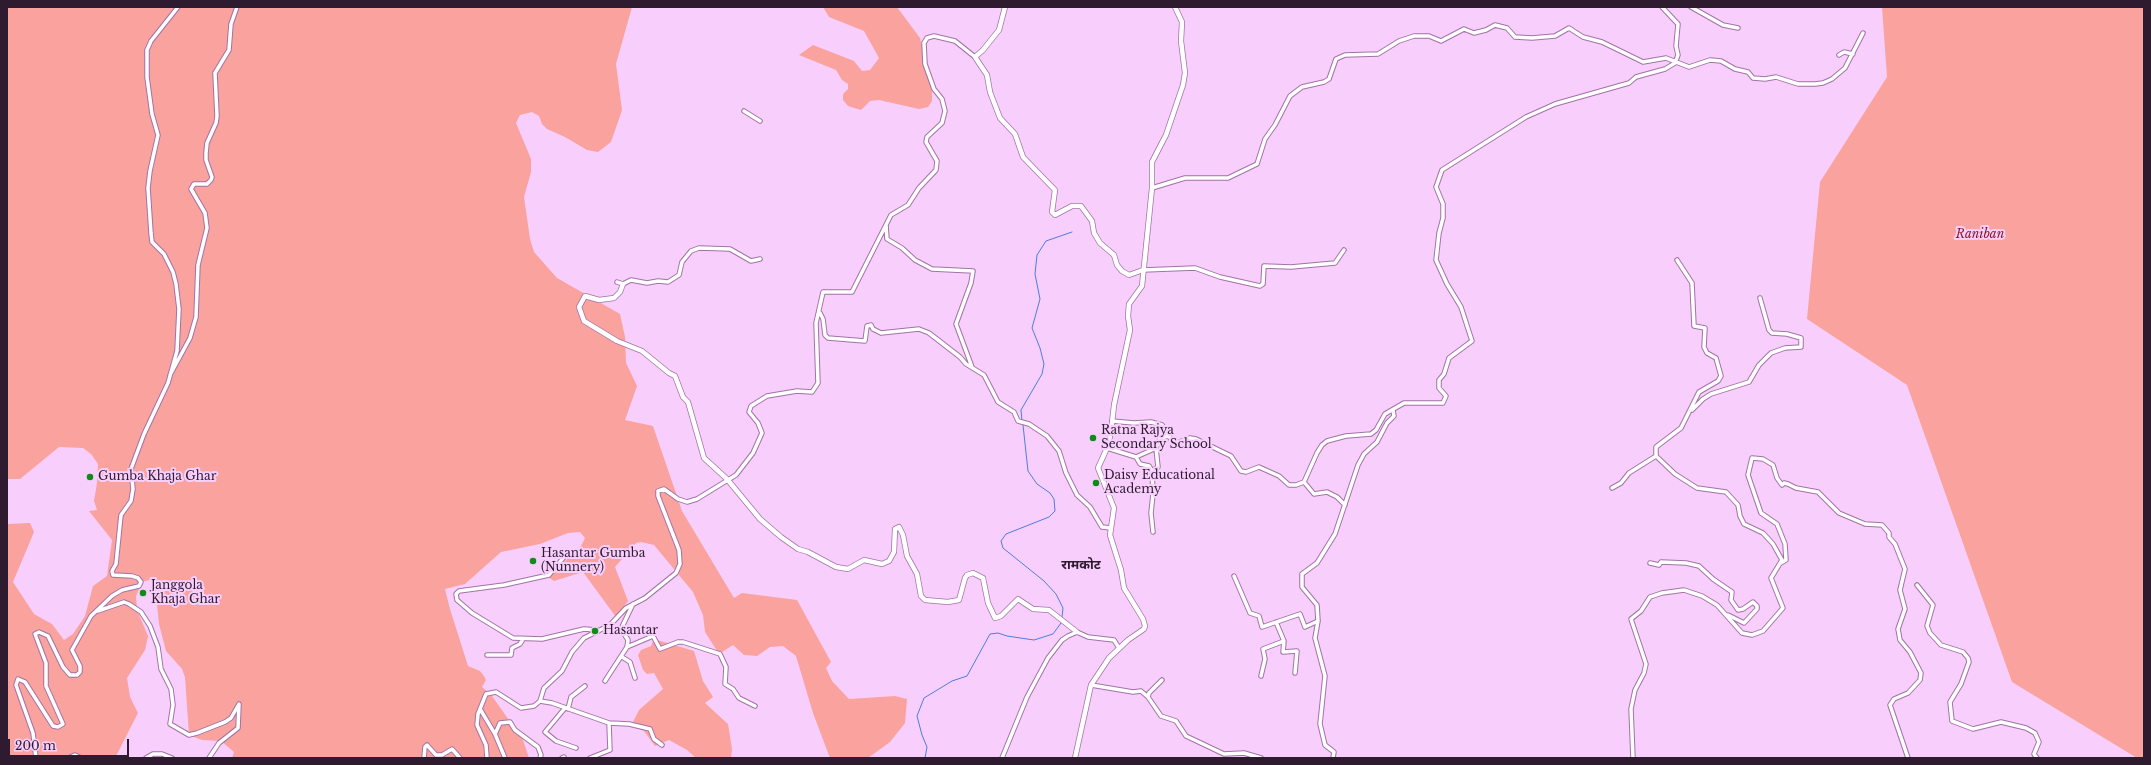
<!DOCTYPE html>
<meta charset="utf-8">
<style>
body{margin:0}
#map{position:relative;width:2151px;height:765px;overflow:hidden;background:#f8cffc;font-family:"Libre Baskerville",serif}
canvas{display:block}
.frame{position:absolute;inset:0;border:8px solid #2e1b30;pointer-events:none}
.scale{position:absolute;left:8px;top:739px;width:121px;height:18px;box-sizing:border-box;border:2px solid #2e1b30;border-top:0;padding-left:5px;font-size:12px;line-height:14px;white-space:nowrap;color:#2e1b30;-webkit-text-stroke:3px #f8cffc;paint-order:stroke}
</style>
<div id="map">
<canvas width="2151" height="765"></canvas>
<div class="frame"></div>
<div class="scale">200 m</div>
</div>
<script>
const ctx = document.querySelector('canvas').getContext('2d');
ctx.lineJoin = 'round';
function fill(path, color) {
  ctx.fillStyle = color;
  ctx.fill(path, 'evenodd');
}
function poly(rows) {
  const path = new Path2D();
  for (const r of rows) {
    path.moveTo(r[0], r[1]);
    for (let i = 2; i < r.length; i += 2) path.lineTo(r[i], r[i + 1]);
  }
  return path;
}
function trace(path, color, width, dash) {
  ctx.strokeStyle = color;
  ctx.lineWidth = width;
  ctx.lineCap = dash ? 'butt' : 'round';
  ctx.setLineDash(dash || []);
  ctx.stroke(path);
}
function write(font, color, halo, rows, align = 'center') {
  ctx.font = font + ' "Libre Baskerville","Noto Sans Devanagari",serif';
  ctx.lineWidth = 4;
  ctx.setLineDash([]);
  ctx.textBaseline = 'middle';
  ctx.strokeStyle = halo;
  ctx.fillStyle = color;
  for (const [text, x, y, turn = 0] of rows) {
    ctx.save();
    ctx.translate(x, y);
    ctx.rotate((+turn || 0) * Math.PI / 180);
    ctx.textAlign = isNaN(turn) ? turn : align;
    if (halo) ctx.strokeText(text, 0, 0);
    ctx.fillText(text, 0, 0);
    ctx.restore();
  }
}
const green = poly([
 [7,7,632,7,616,64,622,110,611,142,598,152,587,150,565,137,547,129,542,124,539,116,532,112,520,115,516,123,531,159,531,172,524,197,530,239,534,252,557,278,620,314,625,337,626,363,637,386,625,420,653,426,682,511,734,598,742,593,797,600,831,662,826,668,832,681,849,699,895,696,907,699,905,723,890,742,868,758,830,758,813,713,796,656,783,646,770,647,757,656,744,655,733,645,719,654,705,632,703,615,693,592,654,545,641,542,636,543,615,567,628,601,616,617,583,572,554,581,548,577,581,546,585,538,580,532,568,533,540,544,501,552,465,584,445,589,450,609,468,666,480,671,484,676,486,680,482,687,492,696,523,740,529,758,232,758,234,752,221,741,202,740,189,735,185,677,182,669,166,651,159,624,155,585,149,580,142,582,136,596,137,610,148,636,145,650,127,678,130,697,138,713,115,758,7,758,7,524,30,523,34,532,13,582,34,614,52,624,64,640,73,634,85,616,93,586,107,576,112,540,89,511,97,510,94,501,97,483,98,464,91,454,83,448,59,447,20,479,7,479],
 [823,7,897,7,920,38,932,88,932,101,928,107,919,109,879,100,870,101,861,110,848,106,843,100,843,94,848,89,848,84,842,80,836,70,799,55,813,45,854,61,862,71,870,70,879,58,864,31,829,17],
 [1882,7,2144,7,2144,758,2137,758,2012,682,1907,385,1807,319,1820,182,1887,77],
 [654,639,694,651,703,681,713,697,705,703,728,724,732,749,731,758,696,758,687,750,669,740,655,746,644,731,631,726,639,710,663,689,654,673,647,674,643,670,638,655,641,650,651,646]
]);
const stream = poly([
 [1022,421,1021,410,1042,374,1044,364,1040,348,1032,328,1040,299,1035,274,1037,255,1046,241,1072,232],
 [1023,425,1028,471,1037,484,1050,493,1054,499,1055,511,1049,517,1006,534,1001,541,1003,548,1044,581,1056,594,1063,608,1062,617],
 [925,758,927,747,922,735,917,716,924,698,952,681,967,676,990,634,998,633,1007,636,1034,640,1053,634,1061,623]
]);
const street = poly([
 [1691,7,1723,25,1738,28],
 [1839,55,1844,52,1853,54],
 [744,111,760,121],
 [1152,188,1185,178,1228,178,1257,164,1265,139,1275,125,1290,96,1302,87,1324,82,1329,79,1336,59,1345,55,1378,54,1399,41,1414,36,1429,36,1441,41,1464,29,1474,33,1486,30,1495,25,1507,28,1515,37,1532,38,1555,36,1569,28,1583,37,1602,42,1643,62,1666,58,1689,67,1710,60,1721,61,1735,69,1748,72,1753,78,1765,79,1776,77,1798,84,1815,84,1823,83,1832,79,1845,68,1863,33],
 [886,225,887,239,902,248,915,260,932,269,973,271,971,283,956,324,972,367],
 [1143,270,1195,268,1220,277,1260,286,1263,284,1264,266,1291,267,1335,263,1344,250],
 [617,282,623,284,631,280,647,283,658,281,668,282,679,275,682,262,691,251,699,248,730,249,751,261,760,259],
 [820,313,823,319,825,335,828,338,865,341,867,326,871,325,873,329,881,333,919,329,929,333,960,357,966,364,984,375,998,402,1014,412,1018,421,1029,424,1047,436,1059,451,1066,473,1077,495,1090,507,1102,527,1111,528],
 [170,375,190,338,196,317,198,265,207,228,205,213,191,189,194,184,207,184,211,180,212,177,206,160,206,153,207,143,216,123,217,116,215,73,229,50,231,24,237,7],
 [1692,410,1703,399,1711,394,1749,382,1759,365,1771,353,1785,348,1801,347,1801,338,1787,334,1772,333,1769,330,1760,298],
 [1112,421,1134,423,1151,422,1162,425,1172,441,1177,443,1190,438,1196,439,1231,456,1241,471,1246,472,1259,467,1279,476,1289,485,1296,485,1304,482,1317,453,1322,445,1327,441,1346,436,1371,434,1376,430,1385,414,1404,403,1443,403,1446,396,1439,388,1439,380,1444,374,1449,358,1472,341,1461,307,1447,284,1436,260,1439,233,1443,218,1443,204,1436,187,1442,170,1526,117,1555,104,1629,83,1636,77,1665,69,1675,63,1678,55,1676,46,1678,24,1662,7],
 [1107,448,1136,457,1156,448,1160,438,1169,436],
 [1136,457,1140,464,1149,466,1152,471,1153,494,1151,513,1153,532],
 [1152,471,1158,467,1156,448],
 [1304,482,1314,494,1327,492,1337,497,1345,505],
 [1612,488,1621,483,1629,473,1656,456],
 [564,557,549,575,504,585,459,591,456,594,457,600,472,613,513,638,542,639,584,629,597,630],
 [1650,563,1659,565,1661,562,1686,563,1699,566,1713,579,1732,592,1731,600,1738,610,1743,609,1753,602,1757,606,1757,609,1744,623,1728,615],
 [1781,563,1786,560,1785,544,1777,524,1761,513,1748,475,1752,458,1763,459,1773,465,1777,478,1782,485,1784,483,1788,484,1796,488,1818,492,1839,513,1865,524,1882,525,1889,533,1889,537,1895,544,1905,569,1900,590,1905,609,1898,629,1900,640,1910,652,1921,673,1920,680,1908,693,1894,699,1890,705,1908,758],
 [1234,576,1250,613,1259,616,1262,627,1300,614,1305,627,1318,621],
 [1917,585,1933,605,1927,626,1930,633,1941,645,1963,652,1968,658,1969,662,1961,684,1950,702,1952,721,1973,729,2001,722,2026,728,2035,733,2039,742,2034,754,2037,758],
 [98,611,124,602,129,604,141,612,150,626,158,647,161,669,171,689,173,705,170,724,189,735,197,733,225,722,231,718,239,704,238,728,219,743,209,758],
 [1284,641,1283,652,1297,651,1295,673],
 [627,647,653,636,660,649,678,642,683,642,720,654,726,667,725,684,733,689,739,698,755,706],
 [487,655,511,655,512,648,520,644,523,639],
 [622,657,630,662,635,678],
 [1261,676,1265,659,1263,649,1284,641,1276,622],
 [605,681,627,647,628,640,621,629,633,604],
 [1091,685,1133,692,1141,691,1148,697,1161,716,1176,721,1186,736,1224,754,1244,753,1261,758],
 [1148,697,1149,693,1162,680],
 [540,701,552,703,609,723,610,750,590,758],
 [565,708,545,732,556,741,576,748],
 [480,709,478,714,477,725,486,745,487,758],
 [568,709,571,697,585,686],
 [609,723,629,724,650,729,654,739,662,745],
 [495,734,500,723,510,722,515,730,538,747,541,755,540,758],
 [36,758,33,733,16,685,18,679,25,682,53,726,58,727,63,724,46,686,46,663,35,634,39,632,48,636,63,667,70,675,77,675,80,672,80,666,72,650,91,616,112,596,122,590,139,586,141,582,138,578,132,576,113,575,112,571,116,564,121,515,131,501,133,489,131,469,144,434,168,383,177,351,179,309,176,284,173,272,164,254,152,242,151,233,148,188,150,171,158,135,152,114,147,77,147,50,151,41,178,7],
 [68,758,75,755,81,758],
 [146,758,153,754,162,754,172,758],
 [424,758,425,747,427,745,436,755,442,755,452,749,460,758],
 [505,758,495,734,480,709,486,694,496,692,521,708,534,706,540,701,544,688,562,671,572,652,584,638,610,625,626,608,645,598,676,573,680,564,679,550,658,496,658,491,664,489,678,499,687,502,697,499,736,475,753,453,762,433,758,423,749,412,751,406,767,396,797,391,812,392,818,383,816,323,823,292,852,292,891,215,908,205,919,188,936,170,937,161,926,142,927,137,942,123,945,111,942,99,934,89,925,64,924,43,927,38,934,36,955,41,975,57],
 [562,758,564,757],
 [1002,758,1027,697,1048,658,1062,640,1068,636,1077,632,1088,637,1114,640,1119,648],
 [1333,758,1334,752,1325,745,1320,724,1325,676,1315,638,1318,621,1317,605,1302,587,1302,574,1317,563,1335,534,1358,465,1364,454,1377,442,1387,423,1394,416,1393,410],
 [1633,758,1631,709,1635,690,1644,673,1646,664,1631,619,1641,611,1650,597,1662,593,1684,590,1702,596,1717,605,1742,633,1752,635,1763,631,1783,608,1771,578,1782,560,1773,544,1763,533,1744,524,1740,516,1738,505,1726,492,1697,488,1675,474,1656,456,1656,447,1681,428,1699,392,1718,381,1721,376,1716,358,1707,353,1704,347,1705,328,1694,326,1692,283,1677,260]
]);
const secondary = poly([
 [1005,7,999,30,983,50,975,57,987,75,990,92,1000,118,1015,134,1023,157,1055,190,1052,212,1055,215,1072,206,1081,206,1092,221,1094,233,1100,243,1114,255,1117,265,1122,271,1129,275,1143,270],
 [623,284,620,292,614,298,599,300,585,296,579,307,584,321,617,341,642,351,669,373,675,376,683,397,688,402,704,458,727,479,760,519,781,537,798,549,808,552,836,567,848,569,864,560,882,564,889,561,894,552,895,529,899,527,903,535,907,556,917,574,921,596,925,600,948,602,959,600,965,578,967,575,973,573,983,578,988,603,995,618,1001,616,1018,599,1033,609,1049,610,1077,632],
 [1075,758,1091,685,1109,658,1128,640,1144,629,1145,626,1143,619,1124,588,1121,570,1110,535,1114,508,1098,468,1107,448,1111,432,1114,405,1130,330,1128,316,1129,304,1142,286,1152,188,1152,162,1166,135,1183,85,1185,73,1181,41,1182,22,1175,7]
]);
const markers = [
 [1093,438,4,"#0f8c17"],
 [90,477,4,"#0f8c17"],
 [1096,483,4,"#0f8c17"],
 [533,561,4,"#0f8c17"],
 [143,593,4,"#0f8c17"],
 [595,631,4,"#0f8c17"]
];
const parkNames = [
 ["Raniban",1980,235]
];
const poiNames = [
 ["Ratna Rajya",1101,431],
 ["Secondary School",1101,445],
 ["Daisy Educational",1104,476],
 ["Academy",1104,490],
 ["Gumba Khaja Ghar",98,477],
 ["Hasantar Gumba",541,554],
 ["(Nunnery)",541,568],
 ["Janggola",151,586],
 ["Khaja Ghar",151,600],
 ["Hasantar",603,631]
];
const neighbourhoodNames = [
 ["रामकोट",1081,565]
];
fill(green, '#faa29d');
trace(stream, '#4d7de0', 1);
trace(street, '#a272a7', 5.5);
trace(secondary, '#a272a7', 6);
trace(street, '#fff', 3.5);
trace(secondary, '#fff', 4.5);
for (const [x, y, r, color] of markers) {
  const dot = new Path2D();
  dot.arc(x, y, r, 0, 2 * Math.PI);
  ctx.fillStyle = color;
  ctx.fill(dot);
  trace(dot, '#f8cffc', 1.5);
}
write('italic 12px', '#88111d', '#f8cffc', parkNames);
write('12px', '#2e1b30', '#f8cffc', poiNames, 'left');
write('bold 13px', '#2e1b30', '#f8cffc', neighbourhoodNames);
</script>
